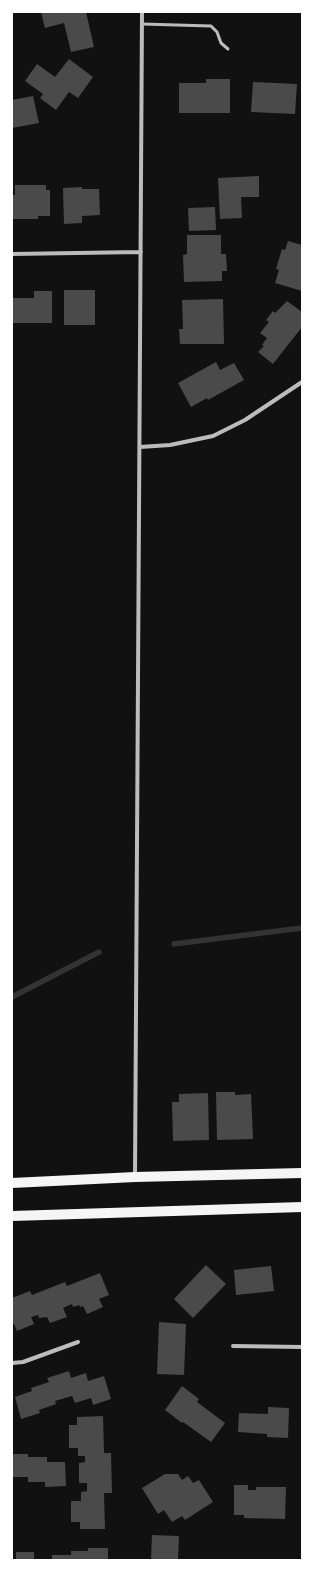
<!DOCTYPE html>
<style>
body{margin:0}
#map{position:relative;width:314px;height:1572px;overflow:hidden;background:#111;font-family:Manrope,sans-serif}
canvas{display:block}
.frame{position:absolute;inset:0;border:13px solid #fff;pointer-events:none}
</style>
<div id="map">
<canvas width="314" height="1572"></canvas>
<div class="frame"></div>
</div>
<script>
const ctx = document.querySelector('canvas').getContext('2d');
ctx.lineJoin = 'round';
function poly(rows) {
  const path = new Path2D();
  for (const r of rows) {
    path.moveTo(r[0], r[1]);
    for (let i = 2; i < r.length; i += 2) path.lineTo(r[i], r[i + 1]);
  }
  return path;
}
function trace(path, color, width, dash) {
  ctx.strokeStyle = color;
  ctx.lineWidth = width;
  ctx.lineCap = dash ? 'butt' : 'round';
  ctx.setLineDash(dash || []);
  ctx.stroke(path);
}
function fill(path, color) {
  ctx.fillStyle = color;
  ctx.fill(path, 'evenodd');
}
const stream = poly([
 [174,944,302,928],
 [12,997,99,952]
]);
const building = poly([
 [41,12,86,12,94,47,71,52,64,23,45,28],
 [69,59,93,77,78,98,69,92,56,110,40,98,43,94,25,81,37,64,55,77],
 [206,79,230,79,230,113,179,113,179,83,206,83],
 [253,82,297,84,295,114,251,112],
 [33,96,39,123,12,128,12,100],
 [259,176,259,197,241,197,242,218,220,219,218,178],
 [15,185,46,185,46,190,50,190,50,216,38,216,38,219,12,219,12,195,15,195],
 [82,187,82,189,99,189,100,215,82,216,82,223,64,224,63,188],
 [215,207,216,230,189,231,188,208],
 [187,235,221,235,221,254,226,254,227,271,222,271,222,281,184,282,183,255,187,254],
 [288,241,302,245,302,291,275,283,279,270,276,269,282,249,285,250],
 [64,290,95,290,95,325,64,325],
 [34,291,52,291,52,323,12,323,12,298,34,298],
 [223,299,224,344,180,344,179,329,183,329,182,300],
 [287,301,302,312,302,327,273,364,258,352,264,346,262,345,267,338,260,333,269,322,266,320,273,311,275,313],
 [216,362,220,370,234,363,244,380,208,400,207,398,191,407,178,383],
 [216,1092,235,1092,235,1095,251,1094,253,1139,217,1140],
 [208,1093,209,1140,173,1141,172,1102,179,1102,179,1094],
 [206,1265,226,1284,193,1318,174,1299],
 [271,1266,274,1291,236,1295,234,1270],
 [100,1273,109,1295,99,1299,103,1307,87,1314,83,1306,80,1307,79,1305,73,1307,72,1304,63,1308,67,1317,50,1323,47,1317,39,1318,38,1315,31,1317,34,1324,17,1331,14,1324,12,1324,12,1298,30,1291,32,1295,65,1282,67,1286],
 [159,1322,186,1324,184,1375,157,1374],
 [69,1371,71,1378,86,1373,88,1381,104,1376,111,1399,93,1405,91,1398,75,1403,72,1396,55,1401,56,1404,39,1410,40,1413,21,1419,15,1397,32,1391,31,1388,49,1382,47,1378],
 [182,1386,199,1399,197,1402,225,1423,211,1442,183,1422,182,1423,165,1410],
 [268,1407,289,1408,288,1438,267,1437,267,1434,238,1432,239,1413,268,1414],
 [103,1416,104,1453,111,1453,112,1493,104,1493,105,1529,80,1529,80,1522,71,1522,71,1501,81,1501,81,1492,87,1491,87,1483,79,1483,79,1463,85,1462,85,1456,78,1456,78,1448,69,1448,69,1425,77,1425,77,1417],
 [12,1454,28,1454,28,1457,47,1457,47,1462,65,1462,66,1486,45,1487,45,1482,28,1482,28,1477,12,1477],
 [165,1474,178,1474,182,1480,188,1476,193,1483,199,1480,213,1502,185,1520,182,1516,172,1522,164,1510,158,1514,142,1488],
 [234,1485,248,1485,248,1490,256,1490,256,1487,286,1487,285,1519,244,1518,244,1515,234,1515],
 [152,1535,179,1536,178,1560,151,1560],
 [88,1548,108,1548,108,1560,52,1560,52,1555,71,1555,71,1551,88,1551],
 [16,1552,34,1552,34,1560,16,1560]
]);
const service = poly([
 [142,24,211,26,217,32,221,43,228,49]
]);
const minor = poly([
 [12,254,141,252],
 [140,447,170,445,213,436,245,420,302,382],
 [135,1176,142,12],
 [233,1346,302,1347],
 [12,1363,23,1362,78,1342]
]);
const primary = poly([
 [12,1183,135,1177,302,1173],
 [12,1216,302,1207]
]);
trace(stream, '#333', 5.5);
fill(building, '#4a4a4a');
trace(service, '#bcbcbc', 3);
trace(minor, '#bcbcbc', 4);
trace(primary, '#f5f5f5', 10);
</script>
